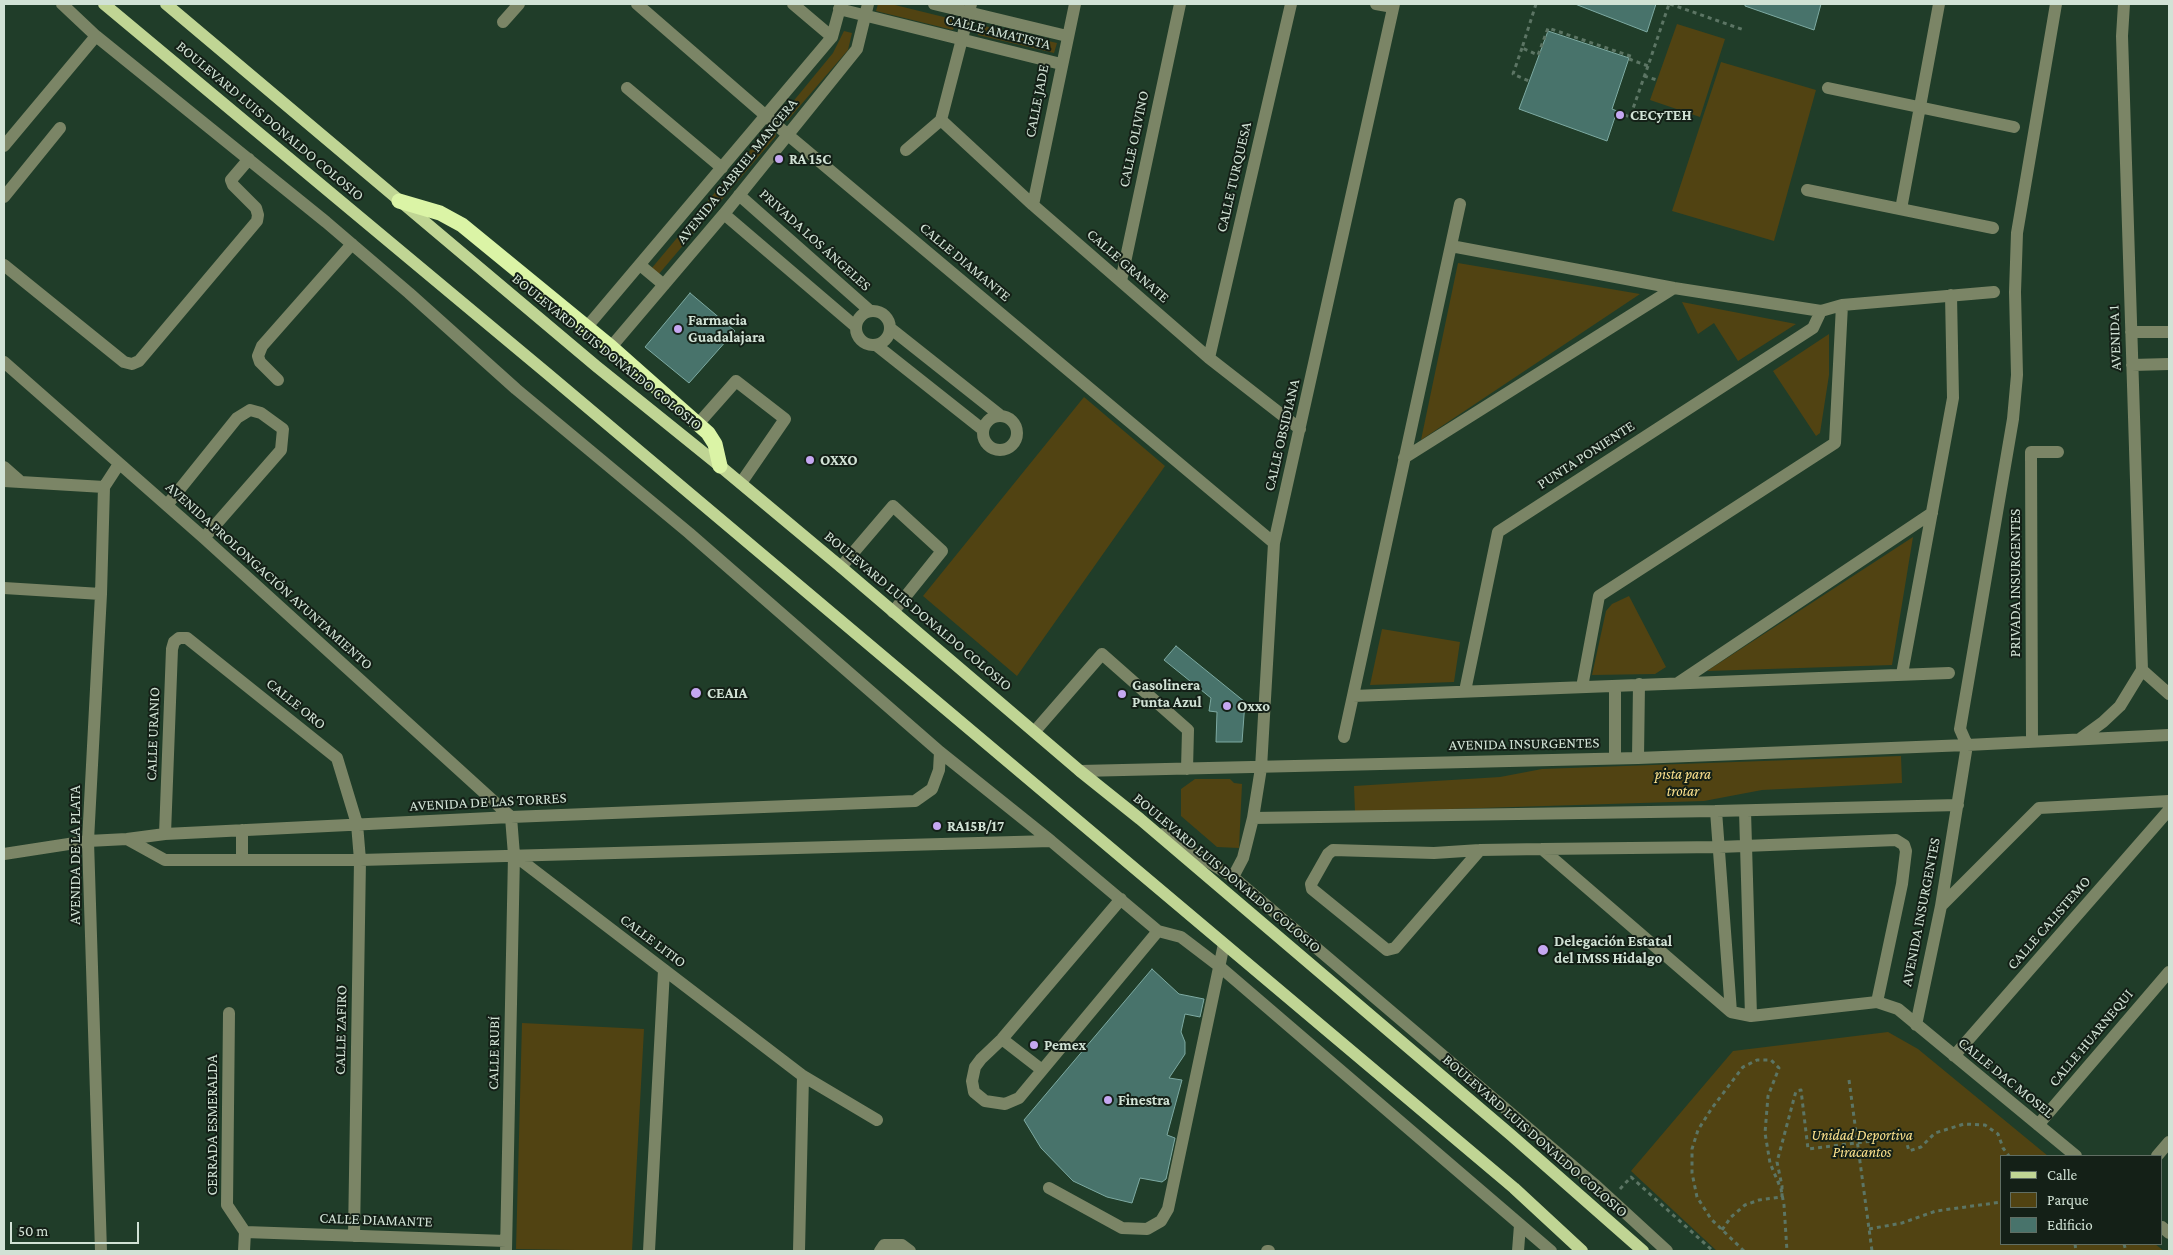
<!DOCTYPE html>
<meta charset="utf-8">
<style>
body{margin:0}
#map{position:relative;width:2173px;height:1255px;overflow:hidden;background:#203d29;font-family:"Crimson Pro",serif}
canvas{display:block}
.frame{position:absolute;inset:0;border:5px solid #d1e2d5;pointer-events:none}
.legend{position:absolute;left:2000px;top:1155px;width:162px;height:90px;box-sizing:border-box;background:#142017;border:1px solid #606e63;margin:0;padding:6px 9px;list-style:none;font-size:15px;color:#d1e2d5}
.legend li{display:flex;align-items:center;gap:10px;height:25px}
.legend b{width:25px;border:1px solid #606e63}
.scale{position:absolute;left:10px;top:1222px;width:129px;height:22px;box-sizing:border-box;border:2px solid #d1e2d5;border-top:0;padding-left:6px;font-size:15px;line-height:18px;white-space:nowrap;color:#d1e2d5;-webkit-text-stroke:4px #142017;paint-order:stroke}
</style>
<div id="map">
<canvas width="2173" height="1255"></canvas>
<div class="frame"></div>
<ul class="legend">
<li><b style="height:6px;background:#c0d594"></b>Calle</li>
<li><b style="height:14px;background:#514312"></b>Parque</li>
<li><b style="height:14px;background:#48736b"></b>Edificio</li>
</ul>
<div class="scale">50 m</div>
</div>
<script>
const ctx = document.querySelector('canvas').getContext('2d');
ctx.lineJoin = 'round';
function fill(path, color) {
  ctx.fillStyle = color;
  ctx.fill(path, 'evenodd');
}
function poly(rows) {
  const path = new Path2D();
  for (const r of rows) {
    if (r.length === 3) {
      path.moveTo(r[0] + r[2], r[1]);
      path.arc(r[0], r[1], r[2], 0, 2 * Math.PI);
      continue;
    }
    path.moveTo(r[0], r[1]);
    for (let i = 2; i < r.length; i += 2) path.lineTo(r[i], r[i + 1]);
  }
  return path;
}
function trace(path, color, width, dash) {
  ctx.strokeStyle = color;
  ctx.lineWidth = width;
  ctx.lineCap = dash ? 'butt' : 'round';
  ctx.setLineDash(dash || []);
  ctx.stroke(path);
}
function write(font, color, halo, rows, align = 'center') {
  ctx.font = font + ' "Crimson Pro",serif';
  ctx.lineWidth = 4;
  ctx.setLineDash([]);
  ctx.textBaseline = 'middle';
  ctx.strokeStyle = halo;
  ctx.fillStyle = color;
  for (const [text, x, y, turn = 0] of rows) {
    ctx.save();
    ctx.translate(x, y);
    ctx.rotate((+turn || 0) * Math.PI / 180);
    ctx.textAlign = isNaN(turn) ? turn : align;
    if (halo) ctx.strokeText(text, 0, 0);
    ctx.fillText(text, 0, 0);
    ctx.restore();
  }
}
const green = poly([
 [878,4,891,4,956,20,953,30,876,11],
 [1677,24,1725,39,1700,117,1650,100],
 [980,25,1057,43,1054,53,978,35],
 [844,31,852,33,848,50,787,121,782,115,833,53],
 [1721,62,1816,90,1774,241,1672,211],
 [769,128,775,132,776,136,658,275,651,269],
 [1458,263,1640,294,1421,440],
 [1682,302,1796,324,1738,361,1714,323,1698,334],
 [1829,334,1829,375,1820,433,1816,436,1773,371],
 [1084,397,1165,466,1017,676,923,596],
 [1913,537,1892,665,1707,671],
 [1629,596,1666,667,1655,674,1592,675,1606,611,1612,604],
 [1382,629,1460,642,1454,682,1370,685],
 [1901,756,1902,783,1762,790,1704,801,1355,812,1354,786,1500,777,1542,769],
 [1195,779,1230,779,1234,783,1242,784,1239,848,1217,847,1181,816,1181,789],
 [522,1023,644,1029,632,1251,516,1249],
 [1888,1032,1918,1049,2048,1156,2002,1156,2002,1244,2155,1244,2164,1251,1717,1251,1631,1171,1733,1051]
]);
const building = poly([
 [1575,4,1656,4,1647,32,1575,4],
 [1745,4,1821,4,1814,30,1745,6,1745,4],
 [1548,31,1629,58,1612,109,1617,111,1607,141,1519,109,1548,31],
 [690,293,735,331,689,383,645,347,690,293],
 [1176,646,1245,702,1242,742,1216,742,1217,712,1209,711,1211,698,1164,660,1176,646],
 [1152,969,1179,994,1204,999,1200,1017,1185,1014,1181,1032,1185,1042,1185,1054,1169,1078,1182,1080,1167,1135,1175,1138,1166,1179,1162,1182,1140,1178,1132,1203,1107,1197,1073,1181,1041,1148,1024,1120,1152,969]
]);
const path = poly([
 [1536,4,1522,48,1538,55,1548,28,1633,57,1631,60],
 [1670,4,1744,30],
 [1522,48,1513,74,1529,81],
 [1629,59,1648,66,1669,4],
 [1644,76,1657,80],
 [1617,112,1630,117,1648,66],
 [1849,1080,1872,1251],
 [1620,1189,1631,1177,1713,1251],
 [1869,1229,1902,1223,1936,1211,2002,1202],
 [1722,1230,1731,1217,1745,1205,1759,1200,1782,1197,1782,1186,1777,1162,1796,1091,1801,1090,1808,1149,1905,1137,1909,1151,1921,1147,1935,1133,1964,1124,1985,1125,1998,1134,2003,1148,2009,1156],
 [2075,1244,2076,1251],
 [2124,1244,2126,1251],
 [1744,1251,1711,1219,1697,1197,1692,1173,1692,1149,1698,1130,1712,1108,1743,1067,1757,1060,1771,1060,1779,1068,1768,1096,1765,1133,1770,1163,1781,1189,1784,1205,1787,1251]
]);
const minor = poly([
 [62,4,96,36,326,222,409,293,516,389,689,533,940,752,1051,841,1158,931,1181,937,1219,966,1551,1251],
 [637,4,788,135,1274,543],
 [793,4,832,37],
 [934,4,1067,36],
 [1376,4,1393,7],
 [839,9,1061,64],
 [503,22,519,4],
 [627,88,722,168],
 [1828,88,2014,127],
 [941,120,1033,205,1209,358,1300,429],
 [4,146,96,36],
 [906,150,941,120,971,4],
 [1807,190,1993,228],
 [739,195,869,310],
 [4,197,60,128],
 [1033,205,1075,4],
 [1901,209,1939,4],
 [724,214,855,326],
 [1451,246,1674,288,1821,311,1842,305,1994,292],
 [4,265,124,362,132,364,139,361,257,221,258,215,256,208,233,185,231,180,249,159],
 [640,265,664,285],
 [1121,281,1180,4],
 [873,328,17],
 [586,328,832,37,841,4],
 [890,328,1001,416],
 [2131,332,2169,332],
 [876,345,982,429],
 [611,347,724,214,857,49,868,4],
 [1209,358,1291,4],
 [4,362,204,538,511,817],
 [2132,365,2169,364],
 [278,380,260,362,258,356,262,346,352,244],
 [1000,433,17],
 [698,424,736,381,785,419,741,483],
 [1404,458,1674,288],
 [4,467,21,482],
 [4,481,104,487],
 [167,505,237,418,250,410,261,413,283,429,281,450,204,538],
 [841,567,893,506,942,551,893,612],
 [4,588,101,594],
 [2142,670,2169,694],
 [1902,674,1953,398,1951,295],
 [1678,683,1932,513],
 [1615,686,1615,758],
 [1582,687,1599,596,1835,443,1842,305],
 [1465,691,1498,532,1813,328,1821,311],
 [1353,696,1949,673],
 [1035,731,1102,654,1188,730,1187,769],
 [1344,737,1460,204],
 [2081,738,2103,722,2120,706,2142,670,2122,36,2124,4],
 [2032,741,2031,452,2058,452],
 [1967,745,1960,729,2013,419,2017,375,2015,292,2017,233,2056,4],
 [1638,758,1639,684],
 [1080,771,1638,758,1967,745,2169,735],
 [1716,811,1731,1012],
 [1745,811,1751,1016],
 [1253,818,1716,811,1958,805],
 [242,830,242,860],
 [165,834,172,649,174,642,179,638,187,638,337,758,357,824,360,860,354,1236],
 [1163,834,1233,877,1594,1184,1667,1251],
 [127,839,165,860,360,860,1051,841],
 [1480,850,1395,948,1387,950,1312,889,1311,884,1328,854,1333,850,1434,853,1480,850,1542,849,1719,847,1896,840,1904,845,1906,851,1902,884,1877,1002,1751,1016,1731,1012,1542,849],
 [4,854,88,841,127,839,165,834,511,817,915,801,932,789,939,770,940,752],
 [514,855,803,1076,877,1120],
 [1233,877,1243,858,1253,818,1261,768,1274,543,1394,4],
 [1121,899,1002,1039,981,1059,975,1067,972,1081,974,1092,985,1101,1005,1104,1019,1098,1158,931],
 [1941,906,2039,808,2169,801],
 [1877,1002,1898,1009,2076,1156],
 [229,1013,227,1205,245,1232],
 [1916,1025,1941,906,1967,745],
 [1002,1039,1042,1070],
 [1954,1056,2169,810],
 [2038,1125,2169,972],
 [2157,1156,2169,1142],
 [1049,1188,1122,1228,1147,1229,1161,1221,1168,1209,1224,944],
 [2162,1227,2169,1233],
 [245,1232,506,1241],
 [101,1251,88,841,101,594,104,487,119,464],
 [244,1251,245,1232],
 [506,1251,514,855,511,817],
 [649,1251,664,970],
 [799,1251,803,1076],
 [880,1251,884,1245,902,1245,910,1251],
 [1267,1251,1269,1251],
 [1518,1251,1520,1225]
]);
const major = poly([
 [104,4,549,375,1514,1188,1582,1251],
 [166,4,596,366,720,466,841,567,1080,771,1140,819,1511,1135,1643,1251]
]);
const highway = poly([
 [399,201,440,213,462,225,611,347,708,433,715,444,720,466]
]);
const markers = [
 [1620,115,5,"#c5a7f1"],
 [779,159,5,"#c5a7f1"],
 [678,329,5,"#c5a7f1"],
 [810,460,5,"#c5a7f1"],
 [696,693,6,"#c5a7f1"],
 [1122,694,5,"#c5a7f1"],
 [1227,706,5,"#c5a7f1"],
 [937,826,5,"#c5a7f1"],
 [1543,950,6,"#c5a7f1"],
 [1034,1045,5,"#c5a7f1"],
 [1108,1100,5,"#c5a7f1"]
];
const streetNames = [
 ["CALLE AMATISTA",998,32,14],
 ["CALLE JADE",1037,101,-79],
 ["BOULEVARD LUIS DONALDO COLOSIO",270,121,40],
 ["CALLE OLIVINO",1134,139,-78],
 ["AVENIDA GABRIEL MANCERA",737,171,-51],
 ["CALLE TURQUESA",1234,177,-77],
 ["PRIVADA LOS ÁNGELES",815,240,42],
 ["CALLE DIAMANTE",965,262,40],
 ["CALLE GRANATE",1128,266,41],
 ["AVENIDA 1",2115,338,-92],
 ["BOULEVARD LUIS DONALDO COLOSIO",607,352,39],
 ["CALLE OBSIDIANA",1282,435,-77],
 ["PUNTA PONIENTE",1586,455,-33],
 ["AVENIDA PROLONGACIÓN AYUNTAMIENTO",269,576,42],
 ["PRIVADA INSURGENTES",2015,583,-90],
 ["BOULEVARD LUIS DONALDO COLOSIO",918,611,40],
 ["CALLE ORO",296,704,39],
 ["CALLE URANIO",153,734,-88],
 ["AVENIDA INSURGENTES",1524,744,-1],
 ["AVENIDA DE LAS TORRES",488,802,-3],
 ["AVENIDA DE LA PLATA",75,855,-90],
 ["BOULEVARD LUIS DONALDO COLOSIO",1227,873,40],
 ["AVENIDA INSURGENTES",1921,912,-79],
 ["CALLE CALISTEMO",2049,923,-49],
 ["CALLE LITIO",653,941,37],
 ["CALLE ZAFIRO",341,1030,-89],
 ["CALLE HUARNEQUI",2091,1038,-50],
 ["CALLE RUBÍ",494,1053,-89],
 ["CALLE DAC MOSEL",2006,1078,39],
 ["CERRADA ESMERALDA",212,1125,-90],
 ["BOULEVARD LUIS DONALDO COLOSIO",1535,1136,41],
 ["CALLE DIAMANTE",376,1220,2]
];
const poiNames = [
 ["CECyTEH",1630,115],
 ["RA 15C",789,159],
 ["Farmacia",688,320],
 ["Guadalajara",688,337],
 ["OXXO",820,460],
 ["Gasolinera",1132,685],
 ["Punta Azul",1132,702],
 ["CEAIA",707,693],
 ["Oxxo",1237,706],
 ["RA15B/17",947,826],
 ["Delegación Estatal",1554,941],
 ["del IMSS Hidalgo",1554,958],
 ["Pemex",1044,1045],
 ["Finestra",1118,1100]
];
const parkNames = [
 ["pista para",1683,774],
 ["trotar",1683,791],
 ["Unidad Deportiva",1862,1135],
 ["Piracantos",1862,1152]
];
fill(green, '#514312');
fill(building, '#48736b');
trace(building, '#7daaa2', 1);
trace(path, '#5c7564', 3, [4, 4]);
trace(minor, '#7b8566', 12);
trace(major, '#c0d594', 12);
trace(highway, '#dbf4a6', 15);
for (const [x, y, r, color] of markers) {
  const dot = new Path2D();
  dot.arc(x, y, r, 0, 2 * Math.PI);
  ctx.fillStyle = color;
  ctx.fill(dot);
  trace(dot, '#142017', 2);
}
write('15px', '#d1e2d5', '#142017', streetNames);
write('bold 15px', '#d1e2d5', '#142017', poiNames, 'left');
write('italic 15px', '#fbe18d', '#142017', parkNames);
</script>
